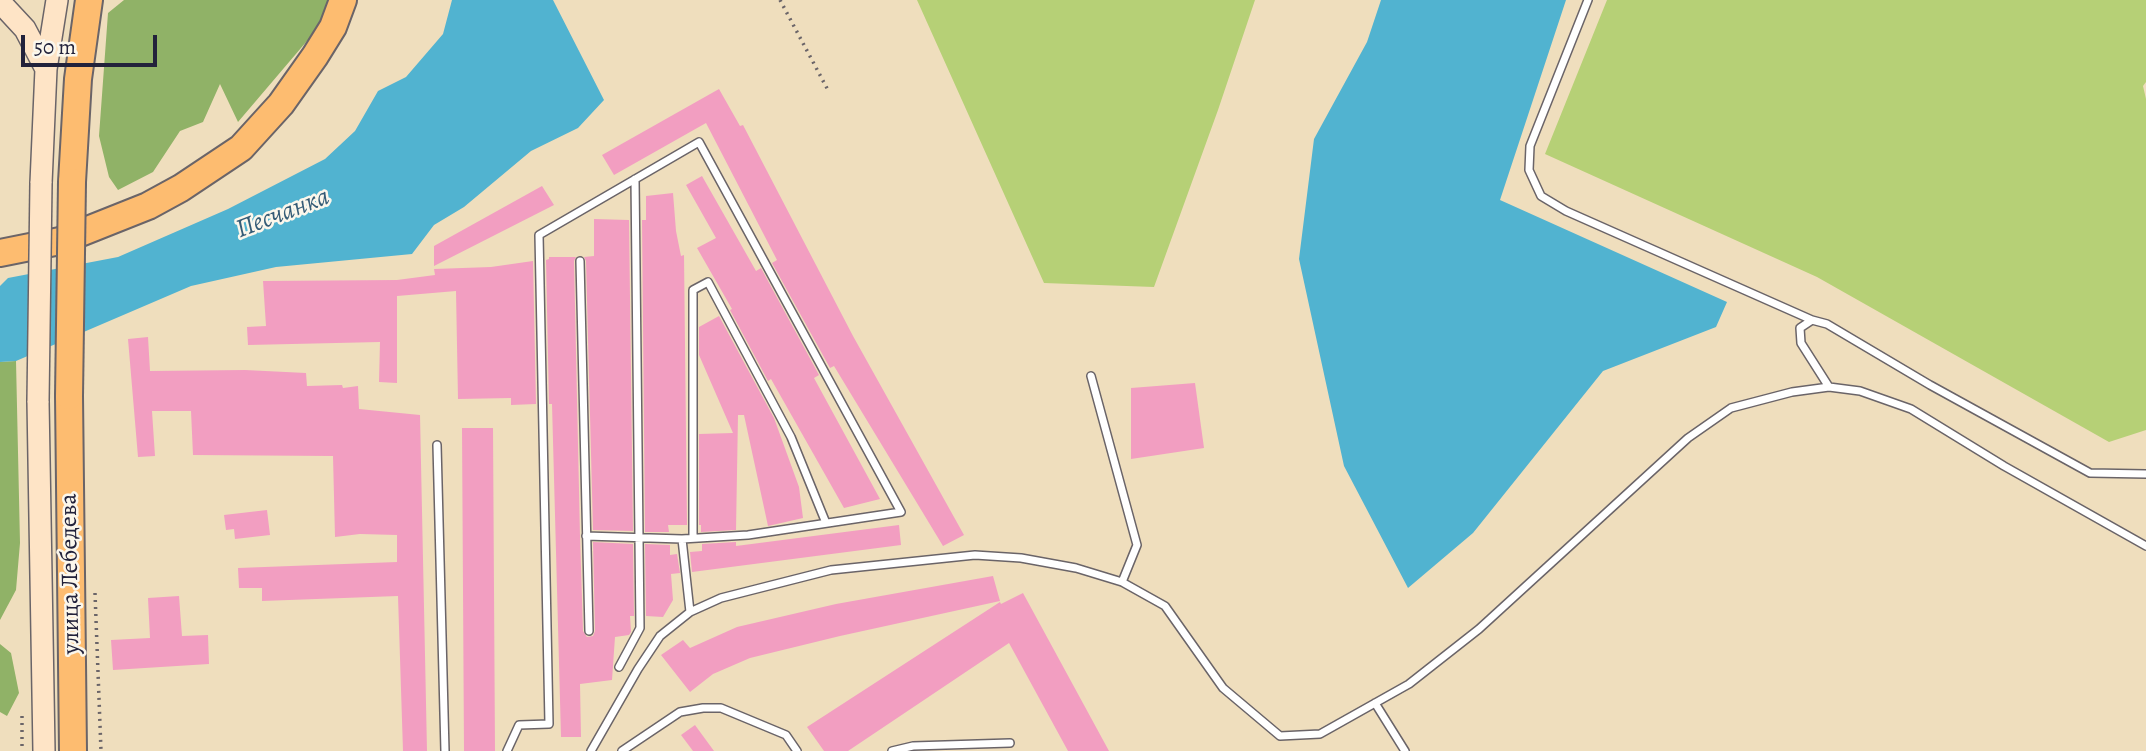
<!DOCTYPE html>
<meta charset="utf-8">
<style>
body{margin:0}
#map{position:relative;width:2146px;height:751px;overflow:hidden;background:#efdebd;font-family:Alegreya,serif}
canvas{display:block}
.scale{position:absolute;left:21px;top:35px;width:136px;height:32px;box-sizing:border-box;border:4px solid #22223b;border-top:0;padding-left:9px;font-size:21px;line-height:24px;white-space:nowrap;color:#22223b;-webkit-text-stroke:5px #fbf7ec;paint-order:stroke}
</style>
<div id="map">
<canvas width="2146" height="751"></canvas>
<div class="scale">50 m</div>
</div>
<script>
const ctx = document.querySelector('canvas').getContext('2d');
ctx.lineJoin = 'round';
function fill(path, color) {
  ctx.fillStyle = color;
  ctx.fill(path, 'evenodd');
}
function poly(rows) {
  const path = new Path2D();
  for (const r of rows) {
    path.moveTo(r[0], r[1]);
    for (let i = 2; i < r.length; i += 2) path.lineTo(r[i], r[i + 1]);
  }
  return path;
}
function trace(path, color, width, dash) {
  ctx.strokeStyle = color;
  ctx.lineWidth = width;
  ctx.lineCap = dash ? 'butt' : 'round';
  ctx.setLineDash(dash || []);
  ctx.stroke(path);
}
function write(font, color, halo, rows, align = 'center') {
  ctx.font = font + ' Alegreya,serif';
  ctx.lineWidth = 5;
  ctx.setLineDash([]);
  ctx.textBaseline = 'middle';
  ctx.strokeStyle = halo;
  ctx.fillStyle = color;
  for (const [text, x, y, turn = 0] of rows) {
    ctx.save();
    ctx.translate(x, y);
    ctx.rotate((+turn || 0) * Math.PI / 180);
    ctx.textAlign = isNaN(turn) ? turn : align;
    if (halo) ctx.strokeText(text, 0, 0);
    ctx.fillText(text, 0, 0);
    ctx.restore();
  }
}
const green = poly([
 [917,0,1255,0,1218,110,1154,287,1044,283],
 [1607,0,2146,0,2146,82,2143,86,2146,99,2146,430,2109,442,1817,277,1545,154]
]);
const forest = poly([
 [124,0,328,0,329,1,318,28,238,122,220,84,203,122,180,131,153,172,118,190,109,177,99,136,108,13],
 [16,361,20,543,16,590,0,620,0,362],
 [0,644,11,653,19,693,7,716,0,712]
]);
const water = poly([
 [452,0,553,0,604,100,578,128,531,151,464,207,434,225,412,254,276,267,191,286,16,361,0,362,0,286,8,278,118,257,228,209,325,159,355,131,378,91,406,77,443,34],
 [1381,0,1566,0,1500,200,1727,302,1716,327,1603,371,1473,533,1408,588,1344,466,1299,259,1314,139,1367,42]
]);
const building = poly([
 [719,89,740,126,743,125,853,336,964,535,943,546,834,366,830,368,772,263,777,260,706,123,614,175,602,155],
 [702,176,756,271,761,268,819,375,814,378,880,499,844,508,771,379,768,381,730,310,732,309,697,248,716,238,686,185],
 [542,186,554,205,434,266,434,246],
 [673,193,676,231,681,256,684,255,687,525,668,525,669,532,645,532,642,220,646,220,646,196],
 [594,219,629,220,633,531,593,530,586,261,584,257,594,256],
 [549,257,576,257,574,261,580,536,583,631,587,637,593,636,595,631,593,542,633,544,634,616,630,616,631,632,629,635,615,637,612,680,580,684,581,737,561,737,552,404,549,404,546,260,549,259],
 [533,261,536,404,511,405,511,398,458,399,456,291,397,296,397,383,379,382,380,342,248,345,247,327,266,326,263,281,397,280,435,275,434,269,491,267],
 [719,316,774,418,799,487,803,518,768,526,744,415,738,415,736,530,701,532,701,525,699,525,699,434,733,433,699,355,699,327],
 [148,337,150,371,245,370,306,373,307,386,342,385,343,388,358,386,359,409,420,415,427,751,403,751,398,596,262,601,262,588,239,588,238,568,397,562,397,535,360,534,335,537,333,456,193,455,191,411,152,411,155,456,138,457,128,339],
 [1195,383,1204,448,1131,459,1131,388],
 [462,428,493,428,495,751,464,751],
 [267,510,270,535,235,539,234,529,226,530,224,515],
 [899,525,901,545,692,572,690,552,702,551,702,544,736,542,736,546],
 [645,544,670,545,670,555,677,554,680,573,671,574,673,600,663,617,646,616],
 [993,576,1000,601,840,636,750,658,713,674,690,692,661,655,683,640,690,648,737,627,836,604],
 [1023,593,1109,751,1068,751,1009,643,848,751,824,751,807,727,1000,602,1001,604],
 [179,596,182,636,208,635,209,664,113,670,111,640,150,638,148,598],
 [695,725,714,751,693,751,681,735]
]);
const path = poly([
 [780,0,829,92],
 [95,593,101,751],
 [22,716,22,751]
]);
const lane = poly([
 [1588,0,1530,146,1529,170,1541,196,1566,211,1812,320],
 [580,261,589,631],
 [1091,376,1137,545,1122,582],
 [1829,387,1801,343,1800,328,1812,320,1827,324,1930,385,2090,473,2146,474],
 [437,445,445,751],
 [693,538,693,290,708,282,791,437,826,523],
 [682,539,690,612],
 [619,667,640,628,635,179],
 [1375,703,1405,751],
 [507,751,519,725,549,724,539,235,699,142,901,512,748,535,682,539,586,536],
 [591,751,638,669,660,636,690,612,721,598,831,570,975,555,1021,558,1076,568,1122,582,1165,606,1223,688,1280,736,1320,734,1409,684,1479,629,1688,438,1731,408,1792,392,1829,387,1860,391,1911,409,2004,466,2146,546],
 [622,751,680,712,703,708,721,708,786,735,797,751],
 [892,751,913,746,1010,743]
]);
const secondary = poly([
 [0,2,25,29,46,69],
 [41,183,46,69,57,0],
 [38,401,44,751]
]);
const highway = poly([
 [72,182,78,79,89,0],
 [0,253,60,241,148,206,181,188,241,148,281,104,315,56,333,27,343,0],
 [69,396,73,751]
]);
const secondaryBridge = poly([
 [38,401,41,183]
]);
const highwayBridge = poly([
 [69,396,72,182]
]);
const streetNames = [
 ["улица Лебедева",71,574,-91]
];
const waterNames = [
 ["Песчанка",283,214,-21]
];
fill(green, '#b6d076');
fill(forest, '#90b267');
fill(water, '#51b3d0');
fill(building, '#f29ec1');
trace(lane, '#6a6468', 10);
trace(secondary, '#6a6468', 24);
trace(highway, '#6a6468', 30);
trace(path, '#6a6468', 3.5, [2, 5]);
trace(lane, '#fff', 7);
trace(secondary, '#fee4c6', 21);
trace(highway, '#fdbc70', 26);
trace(secondaryBridge, '#6a6468', 24, []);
trace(highwayBridge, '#6a6468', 30, []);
trace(secondaryBridge, '#fee4c6', 21);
trace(highwayBridge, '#fdbc70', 26);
write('24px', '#22223b', '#fbf7ec', streetNames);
write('italic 26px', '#355c77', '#fbf7ec', waterNames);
</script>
